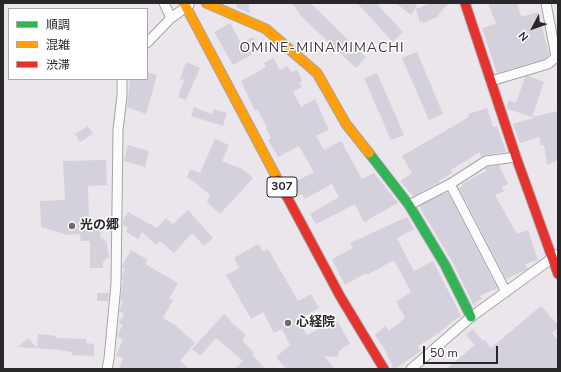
<!DOCTYPE html>
<meta charset="utf-8">
<style>
body{margin:0}
#map{position:relative;width:561px;height:372px;overflow:hidden;background:#ebe6eb;font-family:"Nunito Sans","Noto Sans JP",sans-serif}
canvas{display:block}
.frame{position:absolute;inset:0;border:4px solid #2a272a;pointer-events:none}
.legend{position:absolute;left:8px;top:8px;width:140px;height:72px;box-sizing:border-box;background:#fff;border:1px solid #aaa9aa;margin:0;padding:5px 7px;list-style:none;font-size:12px;color:#2a272a}
.legend li{display:flex;align-items:center;gap:8px;height:20px}
.legend b{width:20px;border:1px solid #aaa9aa}
.north{position:absolute;left:513px;top:8px;width:40px;height:40px;-webkit-text-stroke:3px #fff;paint-order:stroke;rotate:229deg;font-size:11px;font-weight:700;line-height:16px;text-align:center;color:#2a272a}
.north::after{content:'';display:block;margin:auto;width:14px;height:18px;background:#2a272a;clip-path:polygon(50% 0,100% 100%,50% 72%,0 100%)}
.scale{position:absolute;left:423px;top:346px;width:75px;height:18px;box-sizing:border-box;border:2px solid #2a272a;border-top:0;padding-left:5px;font-size:12px;line-height:14px;white-space:nowrap;color:#2a272a;-webkit-text-stroke:3px #fff;paint-order:stroke}
</style>
<div id="map">
<canvas width="561" height="372"></canvas>
<div class="frame"></div>
<ul class="legend">
<li><b style="height:5px;background:#30b455"></b>順調</li>
<li><b style="height:5px;background:#ff9f0a"></b>混雑</li>
<li><b style="height:5px;background:#e5322d"></b>渋滞</li>
</ul>
<div class="north">N</div>
<div class="scale">50 m</div>
</div>
<script>
const ctx = document.querySelector('canvas').getContext('2d');
ctx.lineJoin = 'round';
function fill(path, color) {
  ctx.fillStyle = color;
  ctx.fill(path, 'evenodd');
}
function poly(rows) {
  const path = new Path2D();
  for (const r of rows) {
    path.moveTo(r[0], r[1]);
    for (let i = 2; i < r.length; i += 2) path.lineTo(r[i], r[i + 1]);
  }
  return path;
}
function trace(path, color, width, dash) {
  ctx.strokeStyle = color;
  ctx.lineWidth = width;
  ctx.lineCap = dash ? 'butt' : 'round';
  ctx.setLineDash(dash || []);
  ctx.stroke(path);
}
function write(font, color, halo, rows, align = 'center') {
  ctx.font = font + ' "Nunito Sans","Noto Sans JP",sans-serif';
  ctx.lineWidth = 3;
  ctx.setLineDash([]);
  ctx.textBaseline = 'middle';
  ctx.strokeStyle = halo;
  ctx.fillStyle = color;
  for (const [text, x, y, turn = 0] of rows) {
    ctx.save();
    ctx.translate(x, y);
    ctx.rotate((+turn || 0) * Math.PI / 180);
    ctx.textAlign = isNaN(turn) ? turn : align;
    if (halo) ctx.strokeText(text, 0, 0);
    ctx.fillText(text, 0, 0);
    ctx.restore();
  }
}
const building = poly([
 [236,3,248,3,250,12,249,13,237,8],
 [292,3,310,3,366,57,356,68,301,16],
 [357,3,376,3,403,32,393,42],
 [396,3,413,3,417,6,411,15],
 [431,3,449,3,438,15,439,16,423,23,423,21,420,22,416,9],
 [488,3,517,3,521,17,538,12,549,55,545,59,497,73,482,28,496,24],
 [230,23,241,43,253,37,260,50,233,65,214,32],
 [417,52,443,114,429,120,402,58],
 [273,58,280,70,287,66,291,72,297,70,302,81,299,83,302,87,293,92,301,107,315,99,329,130,316,136,324,150,341,141,362,179,374,173,398,203,364,222,355,204,316,224,310,214,339,197,332,184,305,199,302,194,299,195,293,183,314,172,299,146,278,157,268,140,271,138,266,128,267,127,257,109,255,111,241,81,266,67,264,63],
 [186,62,200,68,186,100,178,97,184,80,180,79],
 [147,72,157,75,146,114,127,107,130,79,147,79],
 [377,73,404,135,391,140,364,78],
 [528,76,544,82,532,117,508,109,507,105,509,100,516,103,525,77],
 [194,107,212,114,214,109,227,113,223,126,191,116],
 [487,108,493,127,497,126,506,152,485,155,481,157,480,152,451,170,452,173,439,181,440,182,413,196,400,181,412,173,402,156,469,117,468,114],
 [558,111,558,160,547,165,544,145,541,146,539,137,520,143,513,124,534,118,532,117],
 [88,126,93,134,80,142,75,134],
 [215,139,229,145,222,161,239,168,240,167,253,178,220,214,207,202,210,195,192,180,187,178,190,169,200,173],
 [128,145,149,151,145,167,124,161],
 [106,160,107,185,88,186,89,217,101,232,100,237,104,239,107,244,109,257,103,262,103,268,90,268,90,241,81,241,80,234,68,235,41,227,40,201,65,200,63,161],
 [499,165,508,184,502,187,504,191,495,195,517,234,528,230,538,260,525,264,528,269,506,279,459,188,463,186,462,184,484,172,486,171,485,169,488,167],
 [445,193,448,193,497,288,480,296,482,299,474,303,476,305,474,306,452,261,419,206],
 [188,210,213,238,204,246,192,233,174,253,160,241,156,245,142,232,138,239,126,232,128,228,123,225,123,221,128,212,157,228,166,218,173,224],
 [407,217,414,229,397,238,411,266,414,271,433,261,461,316,451,322,451,323,439,333,418,346,421,351,394,369,385,350,375,335,385,326,389,331,405,318,396,302,411,292,394,260,367,275,366,273,345,285,332,259,353,248,350,243],
 [258,244,263,252,268,249,298,301,311,294,319,308,298,320,307,335,324,326,325,329,338,322,350,344,341,349,341,351,339,351,338,357,324,356,335,369,286,369,276,357,290,345,282,329,274,333,263,312,251,319,226,275,239,268,234,258],
 [131,250,148,260,145,264,178,283,169,299,173,300,163,318,175,325,195,343,180,361,189,369,119,369,123,358,116,356,123,339,117,336,123,325,119,323,124,314,119,311,123,301,120,301,123,282,122,276,125,269,122,266],
 [97,293,109,293,108,301,97,301],
 [541,306,558,325,558,328,552,333,558,341,558,369,446,369,475,345,466,335,473,329,483,341,485,340,491,348],
 [224,314,231,321,231,322,246,335,242,340,254,353,252,354,265,369,234,369,243,361,216,338,200,356,192,349],
 [38,334,56,336,56,338,86,339,86,343,94,344,94,356,72,355,72,352,59,350,18,347,28,338,37,348]
]);
const street = poly([
 [164,3,171,18],
 [147,43,171,18,189,5],
 [491,81,548,64,556,57,546,3],
 [450,184,506,292],
 [409,205,450,184,486,161,516,157],
 [107,369,109,359,116,284,118,130,122,96,122,79],
 [411,369,471,317,558,254]
]);
const fast = poly([
 [369,153,409,205,445,265,471,317]
]);
const slow = poly([
 [184,3,278,180],
 [206,3,266,29,317,73,346,124,369,153]
]);
const jam = poly([
 [465,3,516,157,558,274],
 [278,180,340,296,384,369]
]);
const markers = [
 [72,226,4,"#6e6a6e"],
 [288,323,4,"#6e6a6e"]
];
const shields = [
 [282,187,30]
];
const shieldNames = [
 ["307",282,187]
];
const poiNames = [
 ["光の郷",80,226],
 ["心経院",296,323]
];
const neighbourhoodNames = [
 ["OMINE-MINAMIMACHI",322,49]
];
fill(building, '#d4d0dc');
trace(street, '#a6a2a6', 11);
trace(fast, '#a6a2a6', 11);
trace(slow, '#a6a2a6', 11);
trace(jam, '#a6a2a6', 11);
trace(street, '#fcfbfc', 9);
trace(fast, '#30b455', 9);
trace(slow, '#ff9f0a', 9);
trace(jam, '#e5322d', 9);
for (const [x, y, r, color] of markers) {
  const dot = new Path2D();
  dot.arc(x, y, r, 0, 2 * Math.PI);
  ctx.fillStyle = color;
  ctx.fill(dot);
  trace(dot, '#fff', 1.5);
}
for (const [x, y, w] of shields) {
  const box = new Path2D();
  box.roundRect(x - w / 2, y - 10, w, 20, 3);
  ctx.fillStyle = '#fff';
  ctx.fill(box);
  trace(box, '#2a272a', 1);
}
write('bold 12px', '#2a272a', null, shieldNames);
write('bold 13px', '#2a272a', '#fff', poiNames, 'left');
ctx.letterSpacing = '1px';
write('14px', '#3b353c', '#fff', neighbourhoodNames);
ctx.letterSpacing = '0px';
</script>
